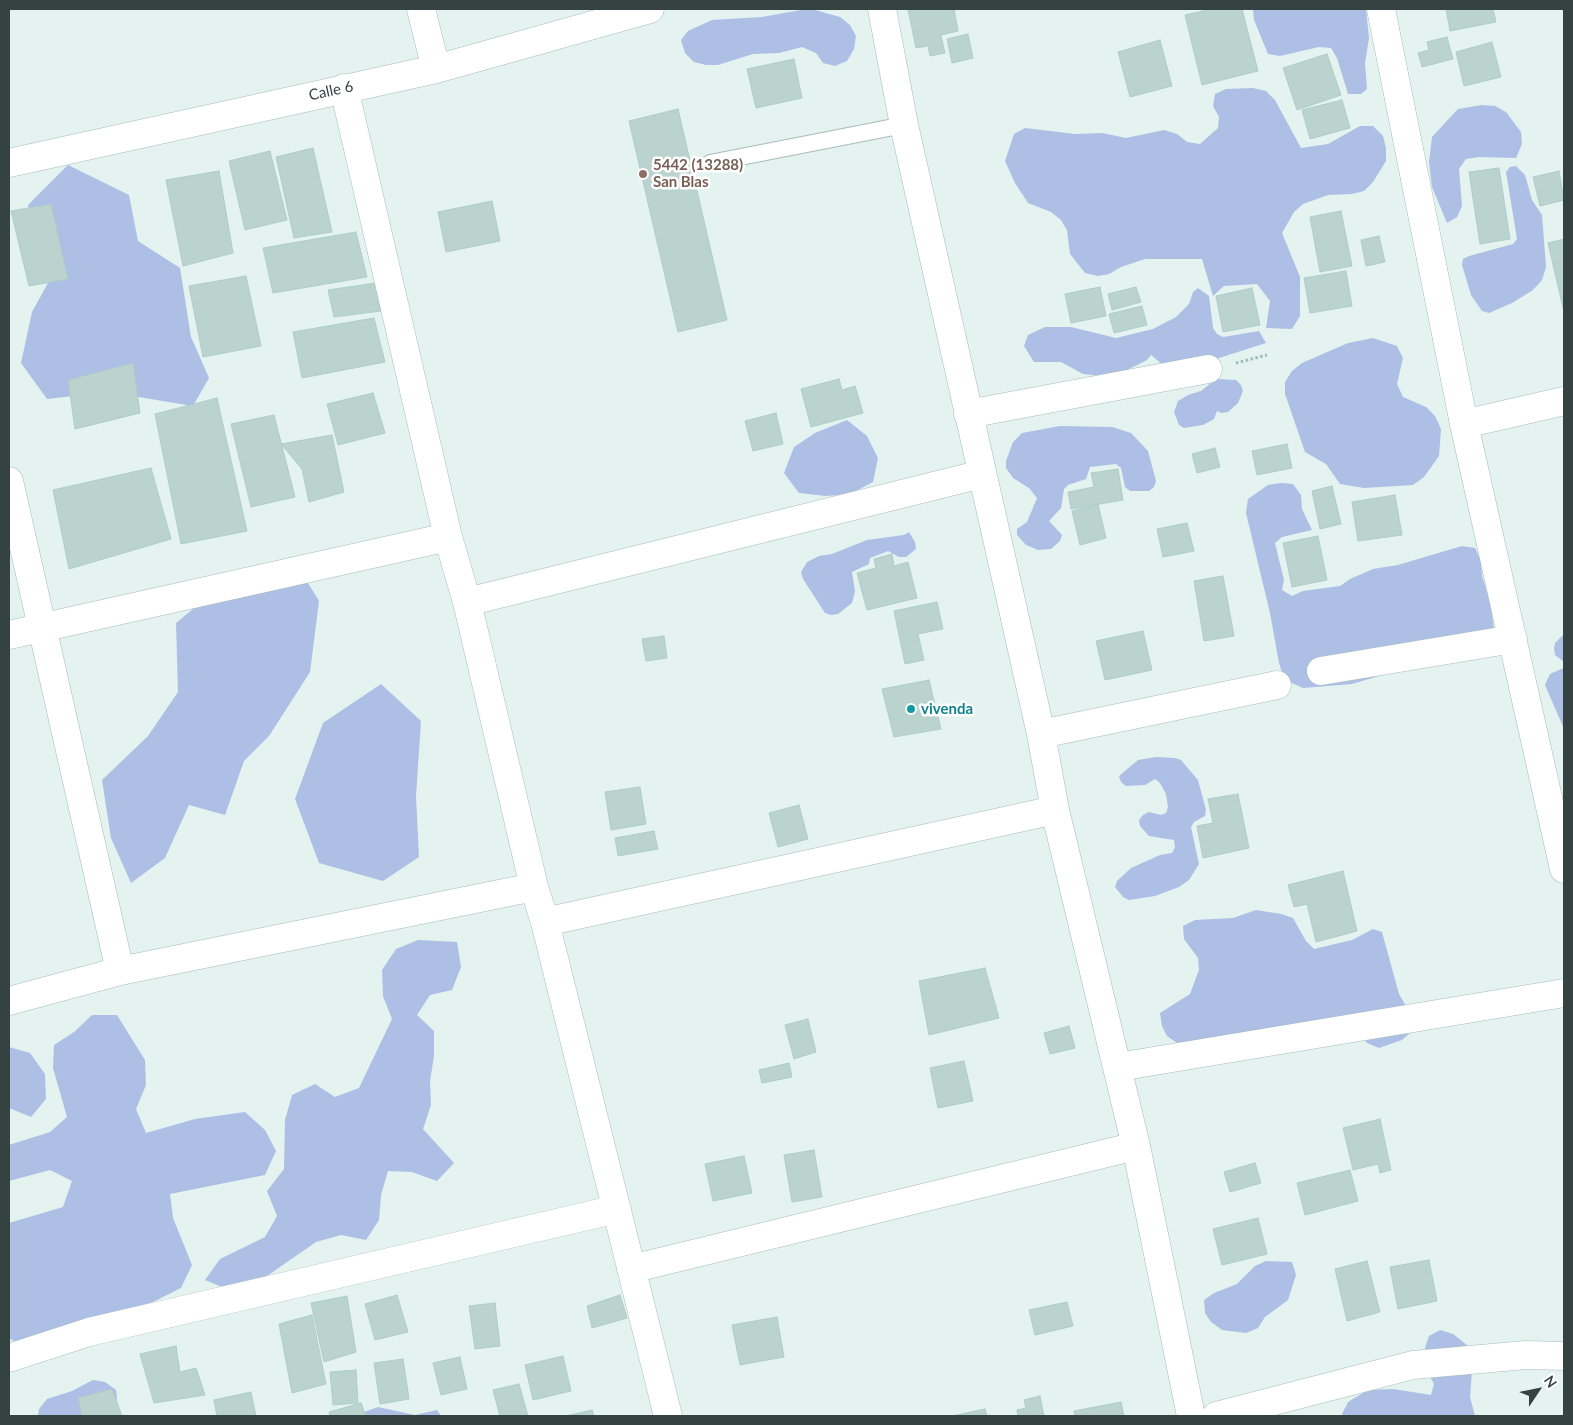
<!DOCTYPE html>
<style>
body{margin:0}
#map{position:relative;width:1573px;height:1425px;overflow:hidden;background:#e4f2f0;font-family:Lato,sans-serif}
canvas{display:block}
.frame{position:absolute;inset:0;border:10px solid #344341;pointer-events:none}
.north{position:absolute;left:1513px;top:1365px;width:50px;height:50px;-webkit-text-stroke:4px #fff;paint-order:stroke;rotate:56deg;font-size:14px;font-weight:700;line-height:20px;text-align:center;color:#344341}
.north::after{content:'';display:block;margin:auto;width:18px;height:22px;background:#344341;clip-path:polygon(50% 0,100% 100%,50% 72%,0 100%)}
</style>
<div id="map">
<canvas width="1573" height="1425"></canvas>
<div class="frame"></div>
<div class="north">N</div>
</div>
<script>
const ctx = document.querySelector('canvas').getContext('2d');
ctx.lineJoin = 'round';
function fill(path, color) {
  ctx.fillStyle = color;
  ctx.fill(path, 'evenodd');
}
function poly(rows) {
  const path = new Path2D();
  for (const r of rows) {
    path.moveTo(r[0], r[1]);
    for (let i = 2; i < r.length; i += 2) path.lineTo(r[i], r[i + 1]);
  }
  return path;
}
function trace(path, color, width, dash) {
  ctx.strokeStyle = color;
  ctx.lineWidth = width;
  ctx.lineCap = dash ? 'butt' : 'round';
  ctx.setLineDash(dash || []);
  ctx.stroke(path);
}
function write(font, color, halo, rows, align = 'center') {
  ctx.font = font + ' Lato,sans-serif';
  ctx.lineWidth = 5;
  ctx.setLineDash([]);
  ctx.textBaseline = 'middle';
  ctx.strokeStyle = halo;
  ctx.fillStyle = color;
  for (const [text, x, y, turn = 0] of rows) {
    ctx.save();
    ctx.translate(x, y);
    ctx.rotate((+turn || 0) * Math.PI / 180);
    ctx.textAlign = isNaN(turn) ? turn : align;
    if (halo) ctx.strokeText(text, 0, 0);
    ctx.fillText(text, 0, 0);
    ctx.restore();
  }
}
const green = poly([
 [1253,9,1366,9,1369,38,1365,63,1367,89,1361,94,1348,94,1337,58,1331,48,1319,47,1280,56,1268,54,1254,20],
 [801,10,815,10,840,17,850,25,856,36,854,49,847,61,835,66,823,63,816,53,802,47,779,53,753,54,718,65,706,65,694,62,685,53,681,40,688,31,712,20,762,17],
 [1253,88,1266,91,1275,100,1301,148,1328,144,1360,126,1373,126,1383,136,1386,148,1386,161,1373,182,1364,191,1352,194,1328,195,1303,204,1294,212,1282,233,1300,277,1300,316,1292,329,1266,328,1270,301,1257,284,1224,286,1213,296,1202,259,1145,259,1121,267,1109,274,1098,276,1085,273,1070,254,1067,230,1061,220,1051,212,1028,203,1015,183,1005,161,1014,134,1025,128,1075,134,1102,133,1126,138,1164,130,1177,134,1187,142,1200,144,1218,128,1219,117,1213,106,1215,94,1226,89],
 [1482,105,1495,106,1506,112,1521,132,1522,144,1516,158,1479,157,1466,159,1459,169,1462,206,1457,217,1447,223,1432,187,1429,162,1432,137,1458,109],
 [68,165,129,195,138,241,180,268,191,337,209,378,193,406,108,392,47,399,21,363,32,312,48,283,28,205],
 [1516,166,1525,175,1532,200,1542,215,1546,267,1542,280,1533,290,1512,303,1489,313,1482,311,1471,295,1462,265,1463,259,1469,256,1513,244,1517,239,1506,172,1510,167],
 [1198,288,1209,296,1213,328,1217,334,1223,337,1259,331,1266,343,1219,358,1163,365,1151,355,1147,360,1121,373,1101,376,1083,374,1061,362,1034,362,1024,346,1028,335,1045,327,1071,327,1116,338,1153,329,1176,317,1189,304,1193,292],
 [1373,338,1397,346,1403,358,1397,384,1403,397,1426,407,1435,416,1441,429,1439,456,1424,477,1413,485,1364,488,1340,484,1326,464,1305,452,1285,394,1285,382,1292,371,1302,363,1348,343],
 [1216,379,1236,380,1241,385,1243,391,1238,403,1228,412,1222,413,1217,411,1214,419,1203,425,1184,428,1179,425,1174,412,1178,401,1188,395,1201,391],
 [847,420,867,436,878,458,873,482,850,494,826,496,799,493,784,473,794,447,815,433],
 [1060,426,1112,427,1131,433,1148,451,1156,481,1154,487,1149,491,1130,491,1125,487,1121,468,1116,464,1090,467,1086,479,1068,485,1064,489,1061,508,1049,521,1062,535,1060,541,1051,549,1038,550,1026,545,1017,535,1017,529,1027,522,1037,498,1029,488,1013,478,1006,468,1006,461,1013,442,1022,433],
 [1281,483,1293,484,1301,495,1302,509,1312,530,1282,537,1275,543,1284,580,1282,590,1292,596,1303,591,1340,586,1350,579,1373,569,1398,565,1462,546,1475,548,1481,561,1482,576,1490,601,1494,629,1399,670,1352,684,1303,688,1292,683,1283,675,1279,663,1270,613,1246,513,1248,499,1268,485],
 [909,532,915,542,916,549,906,557,899,557,888,551,870,558,869,564,852,572,855,591,852,603,838,614,831,615,825,613,803,579,801,572,807,562,819,556,832,554,867,540,904,535],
 [292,557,319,601,310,672,269,736,244,761,225,815,189,805,165,858,131,883,111,838,102,780,148,736,178,692,176,623,240,570],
 [1564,634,1564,662,1555,655,1554,648,1555,643],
 [1561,669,1564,669,1564,729,1545,685,1550,674],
 [381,684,421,721,416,796,419,857,383,881,319,863,295,799,323,723],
 [1156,757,1175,758,1181,760,1198,780,1206,810,1205,816,1194,822,1191,827,1199,864,1189,880,1179,887,1155,896,1129,900,1123,897,1115,887,1117,881,1131,868,1160,855,1172,853,1175,847,1174,840,1149,836,1140,826,1139,820,1143,815,1149,812,1161,815,1166,813,1168,807,1166,794,1160,783,1155,779,1145,785,1126,786,1121,782,1119,776,1138,760],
 [1256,910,1281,914,1293,918,1306,941,1314,949,1352,940,1373,929,1382,932,1399,994,1406,1006,1411,1032,1402,1040,1379,1048,1367,1043,1361,1033,1177,1043,1167,1036,1162,1026,1160,1013,1190,994,1199,970,1198,958,1184,939,1183,926,1195,920,1233,918],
 [418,940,457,942,461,967,452,990,430,995,417,1015,434,1031,434,1056,430,1081,431,1105,423,1129,454,1163,437,1181,412,1172,388,1171,381,1195,379,1220,366,1240,341,1235,316,1242,254,1285,229,1290,205,1280,220,1259,265,1237,277,1216,267,1191,284,1169,285,1120,292,1095,315,1084,335,1097,359,1088,392,1019,383,996,382,970,396,949],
 [92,1015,117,1015,145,1060,146,1085,136,1109,146,1133,195,1119,245,1112,265,1130,276,1151,265,1175,170,1194,173,1218,192,1265,181,1288,135,1311,38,1338,14,1341,9,1338,9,1223,63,1207,72,1181,50,1170,9,1181,9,1145,50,1132,67,1117,53,1068,54,1045,74,1032],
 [9,1047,30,1053,45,1074,46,1099,31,1117,9,1108],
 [1266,1261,1292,1262,1296,1275,1288,1300,1265,1317,1258,1328,1246,1333,1222,1330,1211,1322,1205,1313,1204,1300,1214,1293,1237,1284,1255,1266],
 [1440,1330,1453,1334,1467,1345,1472,1370,1470,1397,1475,1416,1343,1416,1342,1414,1348,1402,1368,1390,1393,1389,1431,1395,1434,1384,1428,1373,1425,1348,1429,1336],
 [93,1380,105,1382,116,1390,117,1399,106,1405,94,1407,85,1416,38,1416,39,1409,47,1399,72,1391],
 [378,1407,415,1415,437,1410,441,1416,327,1416,353,1416]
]);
const building = poly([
 [908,9,954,9,958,31,941,35,945,53,930,56,928,46,916,48,908,9],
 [1212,9,1242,9,1258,71,1202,85,1185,15,1212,9],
 [1446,9,1493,9,1496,22,1450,31,1446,9],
 [968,34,973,58,952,63,947,39,968,34],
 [1447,37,1453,59,1422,67,1418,53,1429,50,1427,42,1447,37],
 [1160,40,1172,86,1130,97,1118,52,1160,40],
 [1492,42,1501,77,1464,86,1456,52,1492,42],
 [1327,54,1341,95,1297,110,1283,68,1327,54],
 [794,59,802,98,756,108,747,69,794,59],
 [1342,100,1350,128,1310,139,1302,110,1342,100],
 [678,109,727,320,678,332,629,121,678,109],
 [313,148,332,232,294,238,276,157,313,148],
 [270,151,287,220,245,230,229,161,270,151],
 [1499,168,1510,239,1480,244,1469,172,1499,168],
 [219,171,233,253,183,266,166,180,219,171],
 [1559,171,1564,200,1540,206,1533,177,1559,171],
 [492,201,500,241,446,252,438,212,492,201],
 [51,204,68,279,29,286,11,211,51,204],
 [1341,211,1352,266,1320,272,1310,217,1341,211],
 [356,232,367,277,273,293,263,248,356,232],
 [1379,236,1385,262,1366,266,1361,240,1379,236],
 [1564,239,1564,312,1548,243,1564,239],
 [1346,271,1352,306,1310,313,1304,278,1346,271],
 [246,276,261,346,203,357,189,286,246,276],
 [376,283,381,311,334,317,328,290,376,283],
 [1100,287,1106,316,1071,323,1065,294,1100,287],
 [1136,287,1141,302,1112,310,1108,294,1136,287],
 [1252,288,1260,325,1223,332,1216,296,1252,288],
 [1142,306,1147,325,1114,333,1109,314,1142,306],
 [374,318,385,362,302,378,293,332,374,318],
 [133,363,140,413,75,429,68,380,133,363],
 [839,379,842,390,855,386,863,413,811,427,801,389,839,379],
 [373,393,385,433,338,445,327,404,373,393],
 [217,398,247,531,181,544,155,414,217,398],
 [776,413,783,444,753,451,745,421,776,413],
 [274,415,295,497,251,507,231,424,274,415],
 [332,435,344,492,309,502,302,469,281,444,332,435],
 [1287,444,1292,468,1257,475,1252,451,1287,444],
 [1215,448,1220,467,1197,473,1192,454,1215,448],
 [151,468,171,539,69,569,53,490,151,468],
 [1118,469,1123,500,1071,509,1068,492,1094,487,1091,473,1118,469],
 [1332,486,1341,524,1320,529,1312,491,1332,486],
 [1395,495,1402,535,1358,541,1352,502,1395,495],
 [1098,504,1106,538,1080,545,1072,511,1098,504],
 [1187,523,1194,551,1163,557,1157,529,1187,523],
 [1318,536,1327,580,1292,587,1283,543,1318,536],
 [892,554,894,566,908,562,917,598,867,610,857,573,876,568,874,559,892,554],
 [1223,576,1234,636,1204,641,1194,581,1223,576],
 [937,602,943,629,918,634,924,660,905,664,894,611,937,602],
 [1143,631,1152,670,1105,680,1096,641,1143,631],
 [664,636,667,658,646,661,642,639,664,636],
 [929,680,941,729,894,737,882,689,929,680],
 [640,787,646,824,611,830,605,792,640,787],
 [1238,794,1249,848,1203,858,1197,826,1213,823,1208,799,1238,794],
 [799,805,808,839,778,847,769,813,799,805],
 [654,831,658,849,618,856,615,838,654,831],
 [1343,871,1357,931,1316,942,1307,904,1294,907,1288,885,1343,871],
 [985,968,999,1018,929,1035,919,981,985,968],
 [808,1019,816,1052,794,1059,785,1025,808,1019],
 [1069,1026,1075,1048,1050,1054,1044,1033,1069,1026],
 [964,1061,973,1101,938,1108,930,1068,964,1061],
 [789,1063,792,1077,762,1083,759,1070,789,1063],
 [1380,1119,1391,1170,1380,1173,1378,1164,1353,1170,1343,1128,1380,1119],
 [814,1150,822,1197,792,1202,784,1155,814,1150],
 [744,1156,752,1193,713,1201,705,1164,744,1156],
 [1255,1163,1261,1183,1230,1192,1224,1172,1255,1163],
 [1350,1170,1358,1201,1305,1215,1297,1183,1350,1170],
 [1258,1218,1267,1254,1222,1265,1213,1229,1258,1218],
 [1429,1260,1437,1301,1398,1309,1390,1267,1429,1260],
 [1367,1261,1380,1312,1347,1321,1335,1269,1367,1261],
 [397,1295,408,1332,375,1340,365,1304,397,1295],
 [620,1295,627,1318,592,1328,587,1306,620,1295],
 [347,1296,356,1352,324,1362,311,1303,347,1296],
 [1067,1302,1073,1326,1035,1335,1029,1310,1067,1302],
 [495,1303,500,1346,475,1349,469,1306,495,1303],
 [312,1315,326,1384,292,1393,279,1324,312,1315],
 [777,1317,784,1357,740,1365,732,1325,777,1317],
 [176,1346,180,1372,196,1368,205,1395,154,1403,140,1354,176,1346],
 [563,1356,571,1391,533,1400,525,1365,563,1356],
 [460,1357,467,1389,441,1395,433,1363,460,1357],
 [403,1359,409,1399,380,1404,374,1363,403,1359],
 [356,1370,358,1403,333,1405,330,1372,356,1370],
 [519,1384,528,1416,500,1416,493,1390,519,1384],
 [112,1389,122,1416,82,1416,78,1398,112,1389],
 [251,1392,256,1416,217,1416,214,1400,251,1392],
 [1040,1396,1044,1416,1018,1416,1017,1410,1026,1408,1024,1400,1040,1396],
 [1121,1402,1124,1416,1075,1416,1074,1411,1121,1402],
 [361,1403,366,1416,330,1416,329,1412,361,1403],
 [985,1409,987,1416,952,1416,985,1409],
 [592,1410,594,1416,566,1416,592,1410]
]);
const path = poly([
 [1236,363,1267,355]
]);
const lane = poly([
 [710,163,904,125]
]);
const street = poly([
 [421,9,436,69],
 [882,9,904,125,1041,734,1055,810,1136,1146,1191,1416],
 [1381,9,1464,424,1564,869],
 [344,88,448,537,467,602,534,887,545,922,668,1416],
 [9,163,436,69,650,9],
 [968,414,1208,369],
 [1464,424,1564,401],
 [9,481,120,971],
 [467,602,982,474],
 [9,635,448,537],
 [1321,671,1513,639],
 [1041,734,1277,685],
 [545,922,1055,810],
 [9,1001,120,971,534,887],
 [1118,1067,1564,993],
 [631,1269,1136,1146],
 [9,1358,89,1332,617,1209],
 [1216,1416,1413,1365,1526,1355,1564,1356]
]);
const markers = [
 [643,174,5,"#8d6e63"],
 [911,709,5,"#0f9aa8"]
];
const streetNames = [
 ["Calle 6",331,91,-12]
];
const educationNames = [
 ["5442 (13288)",653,165],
 ["San Blas",653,182]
];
const cultureNames = [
 ["vivenda",921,709]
];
fill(green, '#adbfe5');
fill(building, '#bad3cf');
trace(building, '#adcdc8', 1);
trace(lane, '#a7bdba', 18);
trace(street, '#a7bdba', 29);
trace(path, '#99beb9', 3, [2.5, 2.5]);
trace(lane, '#fff', 16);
trace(street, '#fff', 28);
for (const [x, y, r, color] of markers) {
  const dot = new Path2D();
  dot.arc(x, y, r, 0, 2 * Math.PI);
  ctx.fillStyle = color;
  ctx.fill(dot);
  trace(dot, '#fff', 2);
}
write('15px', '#344341', '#fff', streetNames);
write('bold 15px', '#785e54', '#fff', educationNames, 'left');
write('bold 15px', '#0d838f', '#fff', cultureNames, 'left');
</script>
